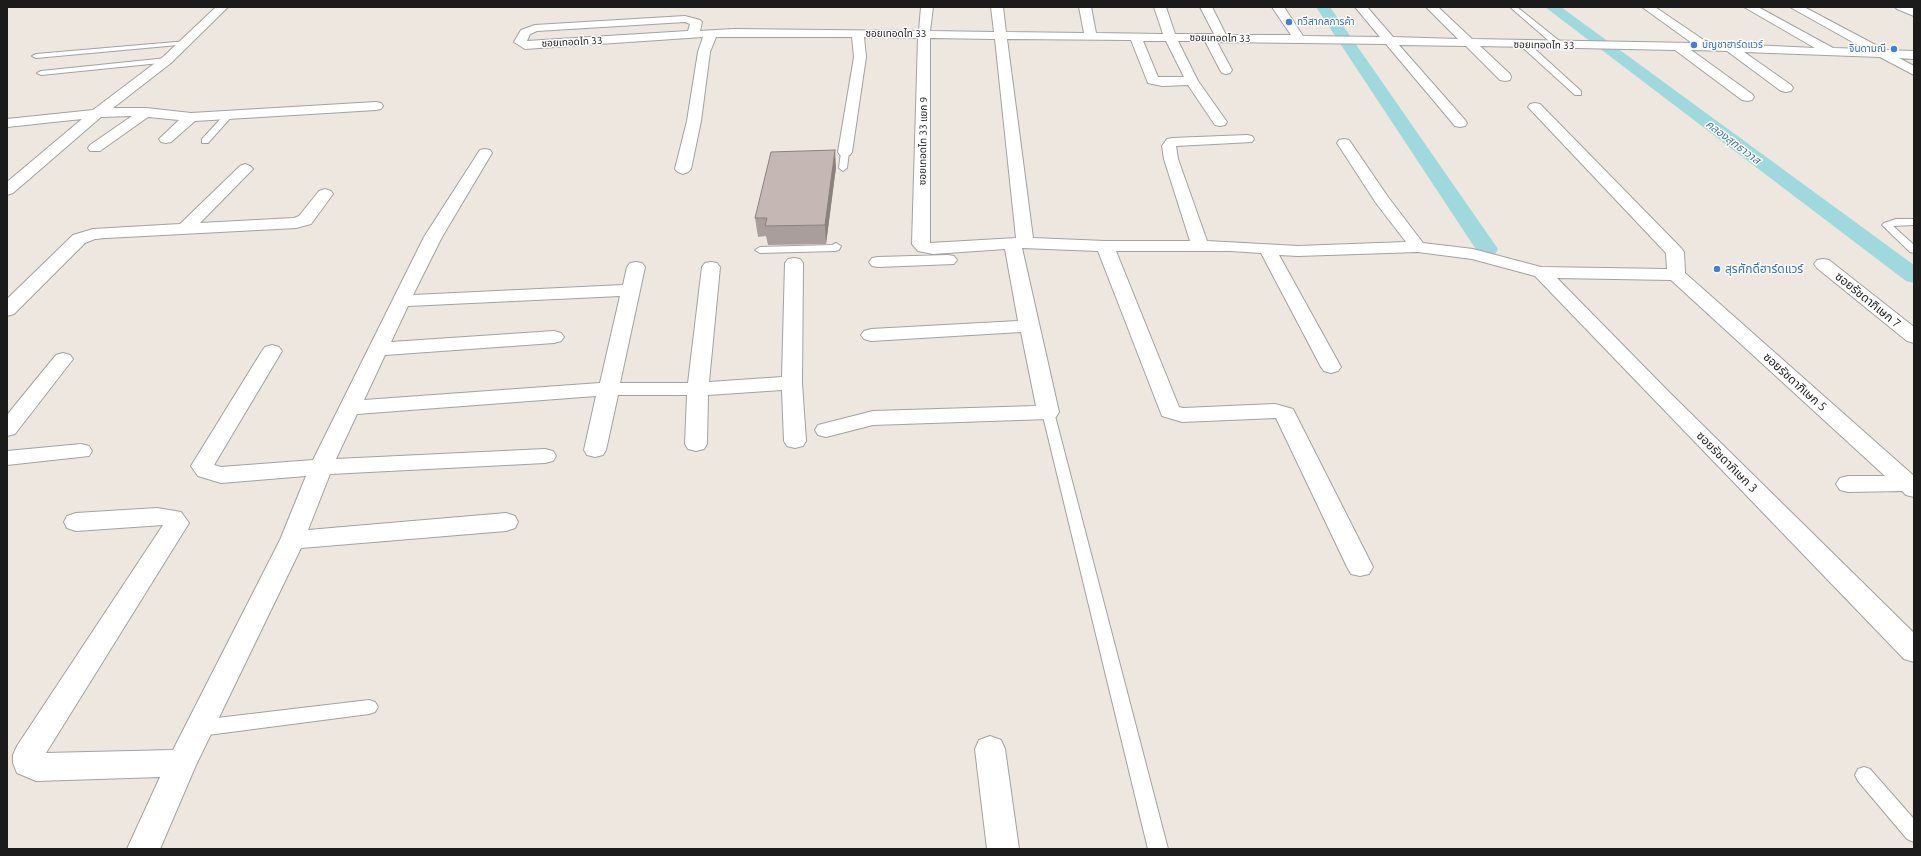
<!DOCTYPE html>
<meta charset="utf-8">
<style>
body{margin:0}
#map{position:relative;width:1921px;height:856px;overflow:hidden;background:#ede7e0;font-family:Ubuntu,sans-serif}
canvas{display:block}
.frame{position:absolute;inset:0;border:8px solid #1b1b1b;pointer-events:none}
</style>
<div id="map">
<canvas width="1921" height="856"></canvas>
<div class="frame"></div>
</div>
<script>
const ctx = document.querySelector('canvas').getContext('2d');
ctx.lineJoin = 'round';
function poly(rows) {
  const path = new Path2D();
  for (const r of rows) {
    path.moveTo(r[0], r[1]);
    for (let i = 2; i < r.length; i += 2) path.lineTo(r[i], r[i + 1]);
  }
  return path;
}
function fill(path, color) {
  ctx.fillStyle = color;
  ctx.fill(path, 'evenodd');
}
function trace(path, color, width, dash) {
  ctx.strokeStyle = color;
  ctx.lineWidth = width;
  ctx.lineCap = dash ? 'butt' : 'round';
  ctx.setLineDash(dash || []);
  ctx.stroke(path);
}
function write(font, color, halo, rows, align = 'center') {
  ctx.font = font + ' Ubuntu,"Noto Sans Thai",sans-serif';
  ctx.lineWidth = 3;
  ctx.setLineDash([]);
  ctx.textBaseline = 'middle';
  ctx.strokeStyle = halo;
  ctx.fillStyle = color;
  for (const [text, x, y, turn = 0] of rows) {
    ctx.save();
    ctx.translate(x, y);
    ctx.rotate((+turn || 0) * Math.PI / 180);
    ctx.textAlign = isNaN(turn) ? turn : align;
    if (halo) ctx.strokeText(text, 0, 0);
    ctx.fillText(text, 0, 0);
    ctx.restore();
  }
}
const canal = poly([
 [1316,7,1330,7,1498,249,1495,254,1487,256,1479,254,1316,7],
 [1545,7,1561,7,1914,265,1914,283,1906,281,1545,7]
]);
const lane = poly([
 [1510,7,1517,7,1562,43,1562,47,1556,47,1510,7],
 [187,41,189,42,189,44,36,58,32,56,36,54,187,41],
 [1521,42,1527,42,1581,91,1581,95,1575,95,1521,46,1521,42],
 [167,58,170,58,170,62,41,75,37,73,41,71,167,58],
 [226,113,229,113,233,115,208,143,202,143,202,139,226,113],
 [845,149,849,152,847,168,843,171,839,168,841,152,845,149],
 [1896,219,1914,219,1914,225,1893,226,1914,245,1914,253,1910,252,1882,225,1884,223,1896,219],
 [836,243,841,246,839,250,835,251,760,253,755,250,760,247,832,245,836,243],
 [1048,408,1053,409,1054,412,1168,849,1148,849,1042,412,1043,409,1048,408],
 [369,700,375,702,378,707,375,712,369,714,200,736,194,733,191,728,194,723,200,720,369,700],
 [1864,767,1870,769,1914,819,1914,842,1907,839,1858,781,1855,775,1858,769,1864,767]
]);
const street = poly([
 [216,7,228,7,171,63,113,108,146,108,191,113,376,102,381,103,383,106,381,109,376,110,195,121,171,142,166,143,161,142,159,139,179,120,148,117,100,151,90,151,88,148,90,145,132,116,101,117,13,193,7,195,7,182,82,119,7,127,7,119,93,110,163,57,216,7],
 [921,7,933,7,930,31,994,32,991,7,1003,7,1006,32,1084,33,1079,7,1091,7,1096,33,1163,34,1154,7,1166,7,1175,34,1214,34,1200,7,1212,7,1226,35,1291,35,1272,7,1284,7,1303,36,1380,37,1355,7,1367,7,1393,37,1458,39,1426,7,1438,7,1472,39,1692,43,1642,7,1655,7,1708,43,1815,48,1744,7,1758,7,1833,48,1865,49,1790,7,1804,7,1885,50,1914,51,1914,59,1899,58,1914,66,1914,75,1880,57,1744,52,1791,85,1793,88,1791,91,1786,92,1781,91,1727,51,1691,50,1752,94,1754,97,1752,100,1747,101,1742,100,1675,50,1480,46,1510,74,1511,77,1510,80,1505,81,1500,80,1466,46,1399,45,1465,120,1467,123,1465,126,1460,127,1455,126,1386,44,1217,42,1232,70,1230,73,1226,74,1222,73,1220,70,1205,41,1178,41,1198,81,1227,122,1225,125,1220,126,1215,125,1188,85,1162,86,1148,83,1131,40,1007,39,1033,238,1105,241,1190,241,1164,159,1162,146,1167,139,1172,138,1247,135,1252,136,1254,139,1252,142,1176,146,1178,159,1207,241,1298,246,1406,242,1376,203,1337,143,1339,140,1344,139,1349,140,1388,197,1423,243,1473,249,1541,267,1667,269,1666,253,1528,107,1530,104,1535,103,1540,104,1681,248,1684,252,1685,273,1914,476,1914,497,1906,495,1902,491,1848,492,1840,490,1836,484,1840,478,1848,476,1885,476,1671,280,1557,278,1669,392,1914,633,1914,662,1904,659,1535,276,1472,259,1418,252,1298,256,1279,255,1341,367,1338,371,1331,373,1324,371,1321,367,1261,253,1230,251,1116,251,1179,407,1183,408,1275,404,1293,409,1373,567,1369,574,1360,576,1351,574,1347,567,1276,418,1182,422,1162,416,1098,251,1022,248,1059,412,1056,417,1048,419,873,425,826,437,818,435,815,430,818,425,873,411,1036,406,1021,332,871,341,864,339,861,335,864,331,871,329,1018,321,1005,249,933,254,918,251,912,244,918,38,864,37,866,57,852,152,850,155,845,156,840,155,838,152,854,57,852,37,716,37,710,52,701,121,691,169,688,172,683,174,678,172,675,169,687,121,698,52,703,37,525,49,514,42,521,30,535,25,685,16,700,20,702,22,700,31,733,29,919,31,921,7],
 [685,22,690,24,688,31,527,41,530,34,537,31,685,22],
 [930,38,995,39,1016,238,930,243,930,38],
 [1143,41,1166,41,1184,77,1158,77,1143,41],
 [1895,7,1910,7,1914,9,1914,16,1897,9,1895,7],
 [485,149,490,150,492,153,442,237,413,295,623,285,627,267,630,263,636,262,642,263,645,267,620,383,688,383,702,267,705,263,711,262,717,263,720,267,709,382,782,377,785,263,788,259,794,258,800,259,803,263,802,383,806,441,803,446,795,448,787,446,784,441,782,390,708,395,707,444,704,449,696,451,688,449,685,444,687,395,618,395,606,450,603,455,595,457,587,455,584,450,596,396,357,414,336,459,545,449,553,451,556,456,553,461,545,463,330,474,308,530,506,513,515,516,518,522,515,528,506,531,301,548,196,765,160,849,127,849,160,777,36,781,17,773,13,763,13,755,17,746,163,525,76,531,67,528,64,522,67,516,76,513,157,508,181,512,189,523,46,753,173,750,280,540,306,476,221,483,198,476,191,466,262,351,265,347,272,345,279,347,282,351,214,465,221,467,313,460,424,237,478,153,480,150,485,149],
 [620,296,600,383,364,400,385,355,554,343,561,341,564,337,561,333,554,331,391,342,408,306,620,296],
 [245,164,250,166,253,169,250,172,200,223,294,218,299,216,319,191,325,189,331,191,333,194,311,224,296,228,106,238,95,239,85,243,14,314,7,316,7,299,73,235,93,229,180,224,240,166,245,164],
 [948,255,954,256,957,260,954,264,878,267,872,266,869,262,872,258,878,257,948,255],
 [1823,259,1829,260,1914,327,1914,343,1907,341,1817,268,1814,264,1817,260,1823,259],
 [63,353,70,355,73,359,15,434,7,436,7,415,56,355,63,353],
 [81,444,89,446,92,451,89,456,7,465,7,451,81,444],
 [990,736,1001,740,1005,749,1019,849,987,849,975,749,979,740,990,736]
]);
const wall = poly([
 [836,167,826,244,768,245,766,236,758,237,755,218]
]);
const shadedWall = poly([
 [835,150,836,167,826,244,825,225]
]);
const building = poly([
 [835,150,825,225,765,226,767,218,755,218,771,152,835,150]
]);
const markers = [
 [1289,22,4,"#3f7fe0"],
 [1694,45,4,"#3f7fe0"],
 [1894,49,4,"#3f7fe0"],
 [1717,269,4,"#3f7fe0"]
];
const farShopnames = [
 ["ทวีสากลการค้า",1297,22],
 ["บัญชาฮาร์ดแวร์",1702,45],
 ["จินดามณี",1886,49,"right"]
];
const farStreetnames = [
 ["ซอยเทอดไท 33",896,34],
 ["ซอยเทอดไท 33",1220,38,1],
 ["ซอยเทอดไท 33",572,42,-3],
 ["ซอยเทอดไท 33",1544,45,1],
 ["ซอยเทอดไท 33 แยก 9",923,141,-89]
];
const farWaternames = [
 ["คลองสุทธาวาส",1733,142,37]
];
const shopNames = [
 ["สุรศักดิ์ฮาร์ดแวร์",1725,269]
];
const streetNames = [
 ["ซอยรัชดาภิเษก 7",1868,300,39],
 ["ซอยรัชดาภิเษก 5",1795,382,42],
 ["ซอยรัชดาภิเษก 3",1727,462,45]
];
fill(canal, '#9fd9dd');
trace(lane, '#a2a2a2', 2);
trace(street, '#a2a2a2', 2);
fill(lane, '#fff');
fill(street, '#fff');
fill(wall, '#a99e9b');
fill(shadedWall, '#8a817e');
fill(building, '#c5b8b4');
trace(building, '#8a817e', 1);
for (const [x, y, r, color] of markers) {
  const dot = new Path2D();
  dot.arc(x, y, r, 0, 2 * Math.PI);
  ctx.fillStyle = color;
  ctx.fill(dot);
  trace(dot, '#fff', 1.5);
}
write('10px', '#366cbe', '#fff', farShopnames, 'left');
write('10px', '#1b1b1b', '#fff', farStreetnames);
write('italic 11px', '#3e7896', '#fff', farWaternames);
write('12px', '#366cbe', '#fff', shopNames, 'left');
write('12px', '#1b1b1b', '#fff', streetNames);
</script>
